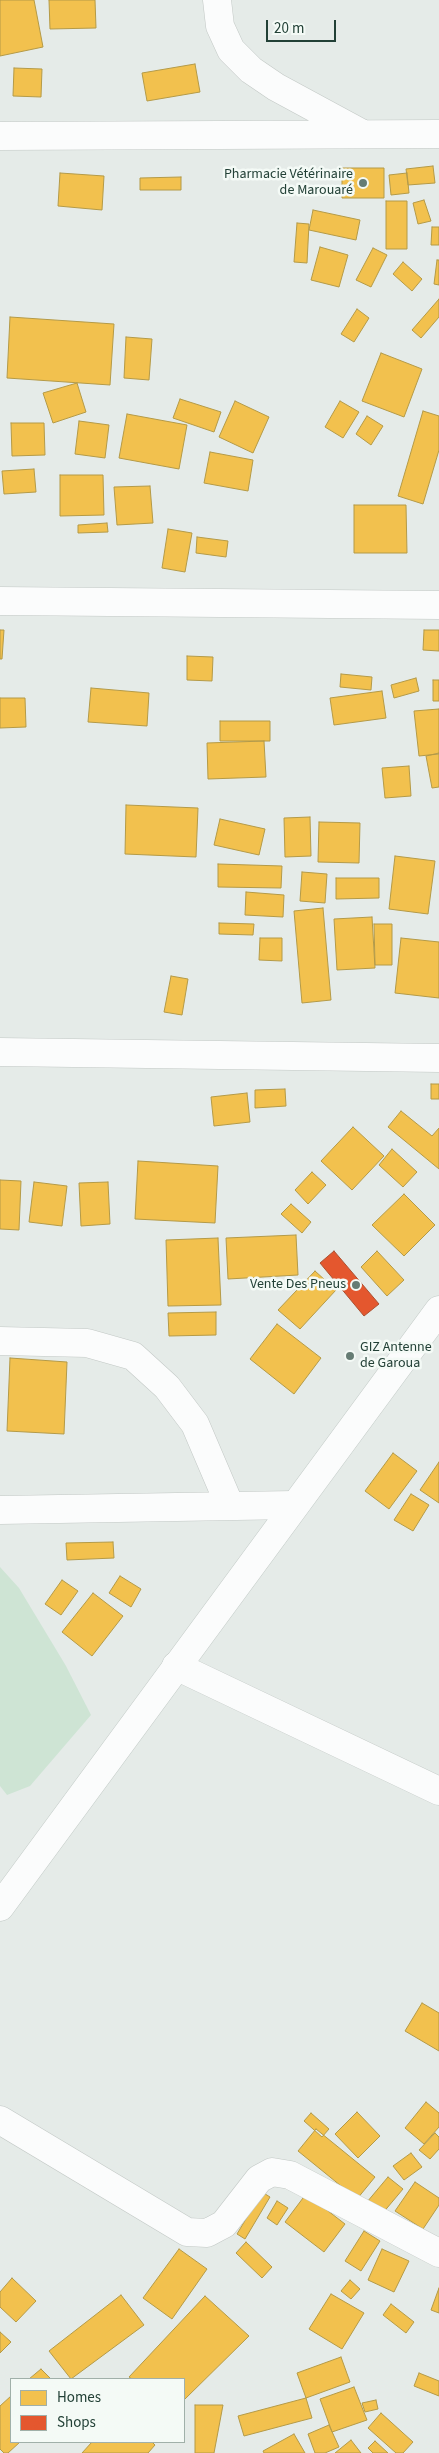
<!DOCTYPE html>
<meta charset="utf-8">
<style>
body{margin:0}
#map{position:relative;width:439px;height:2453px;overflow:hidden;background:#e5ebe8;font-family:"Source Sans 3",sans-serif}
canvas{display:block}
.legend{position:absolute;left:10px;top:2378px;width:175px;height:65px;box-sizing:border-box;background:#f4faf6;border:1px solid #a0b0a9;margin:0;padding:6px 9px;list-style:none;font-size:15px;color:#224036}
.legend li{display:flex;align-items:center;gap:10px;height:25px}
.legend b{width:25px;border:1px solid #a0b0a9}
.scale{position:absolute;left:266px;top:20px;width:70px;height:22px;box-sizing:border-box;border:2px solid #224036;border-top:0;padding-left:6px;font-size:15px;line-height:18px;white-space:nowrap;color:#224036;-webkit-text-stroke:4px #f4faf6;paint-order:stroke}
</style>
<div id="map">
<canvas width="439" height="2453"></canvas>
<ul class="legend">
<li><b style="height:14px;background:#f2c14e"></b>Homes</li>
<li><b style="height:14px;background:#e4572e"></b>Shops</li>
</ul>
<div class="scale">20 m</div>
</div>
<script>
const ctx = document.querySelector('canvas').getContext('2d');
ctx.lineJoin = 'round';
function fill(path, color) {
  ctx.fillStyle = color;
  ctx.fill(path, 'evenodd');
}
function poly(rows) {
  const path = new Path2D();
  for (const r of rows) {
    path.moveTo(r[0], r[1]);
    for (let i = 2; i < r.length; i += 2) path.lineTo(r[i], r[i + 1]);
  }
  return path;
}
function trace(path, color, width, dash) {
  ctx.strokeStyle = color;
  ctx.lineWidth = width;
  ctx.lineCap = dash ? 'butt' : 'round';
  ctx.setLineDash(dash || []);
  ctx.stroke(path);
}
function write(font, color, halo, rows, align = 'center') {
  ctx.font = font + ' "Source Sans 3",sans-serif';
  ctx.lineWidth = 5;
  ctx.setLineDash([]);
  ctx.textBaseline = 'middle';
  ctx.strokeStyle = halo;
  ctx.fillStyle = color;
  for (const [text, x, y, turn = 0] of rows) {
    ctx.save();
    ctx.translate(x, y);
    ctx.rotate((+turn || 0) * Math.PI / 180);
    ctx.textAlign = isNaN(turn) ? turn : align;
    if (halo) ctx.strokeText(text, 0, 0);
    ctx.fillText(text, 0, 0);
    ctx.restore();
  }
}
const green = poly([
 [0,1567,19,1588,66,1666,91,1715,30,1786,7,1795,0,1786]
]);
const homes = poly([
 [0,0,34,0,43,47,0,56,0,0],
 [49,0,95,0,96,28,50,29,49,0],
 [195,64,200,92,147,101,142,73,195,64],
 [14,68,42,69,41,97,13,96,14,68],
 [433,166,435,183,408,185,406,169,433,166],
 [342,168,384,168,384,198,342,198,342,168],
 [60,173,104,176,102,210,58,206,60,173],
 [407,173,409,193,391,195,389,175,407,173],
 [181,177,181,190,140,190,140,178,181,177],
 [424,200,431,221,418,224,413,203,424,200],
 [386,201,407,201,407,249,386,249,386,201],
 [313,210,360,220,356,240,309,230,313,210],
 [297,223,309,224,307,263,294,262,297,223],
 [432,227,439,227,439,245,431,245,432,227],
 [320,247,348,255,339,287,311,280,320,247],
 [373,248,387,255,371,287,356,280,373,248],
 [437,260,439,260,439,285,434,284,437,260],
 [403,262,422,279,412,291,393,274,403,262],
 [439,299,439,317,421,338,412,330,439,299],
 [357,309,369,318,354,342,341,334,357,309],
 [10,317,114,324,110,385,7,378,10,317],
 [126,337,152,339,149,380,124,378,126,337],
 [381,353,422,369,404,417,362,401,381,353],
 [77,383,86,412,53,423,43,393,77,383],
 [180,399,221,412,214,432,173,418,180,399],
 [235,401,269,417,253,453,219,437,235,401],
 [340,401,359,412,343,438,325,427,340,401],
 [423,411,439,416,439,450,423,504,398,496,423,411],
 [127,414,187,425,179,469,119,458,127,414],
 [367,416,383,426,371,445,356,434,367,416],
 [79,421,109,425,105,458,75,454,79,421],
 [11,423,44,423,45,455,12,456,11,423],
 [210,452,253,460,248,491,204,483,210,452],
 [34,469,36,492,4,494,2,471,34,469],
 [60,475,103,475,104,515,60,516,60,475],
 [150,486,153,523,117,525,114,487,150,486],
 [354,505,406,505,407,553,354,553,354,505],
 [107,523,108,532,78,533,78,525,107,523],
 [168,529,192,533,185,572,162,568,168,529],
 [197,537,228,541,226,557,196,553,197,537],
 [0,630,4,630,2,659,0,659,0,630],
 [424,630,439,630,439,651,423,650,424,630],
 [187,656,213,657,212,681,187,680,187,656],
 [341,674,372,677,371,690,340,687,341,674],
 [416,678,419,691,394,698,391,685,416,678],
 [433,680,439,680,439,701,433,701,433,680],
 [91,688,149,693,147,726,88,722,91,688],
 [382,691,386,718,334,725,330,698,382,691],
 [0,698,25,698,26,727,0,728,0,698],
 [439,709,439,754,419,756,414,711,439,709],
 [220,721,270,721,270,741,220,741,220,721],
 [264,741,266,777,208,779,207,743,264,741],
 [439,753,439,787,432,788,426,756,439,753],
 [409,766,411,796,385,798,382,768,409,766],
 [126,805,198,808,196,857,125,854,126,805],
 [310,817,311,856,285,857,284,818,310,817],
 [220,819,265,829,259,855,214,845,220,819],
 [319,822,360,823,359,863,318,862,319,822],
 [395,856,435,861,428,914,389,909,395,856],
 [218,864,282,866,281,888,218,887,218,864],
 [302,872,327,874,325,903,300,901,302,872],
 [336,878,379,878,379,898,336,899,336,878],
 [246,892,284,895,283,917,245,915,246,892],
 [323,908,331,1000,302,1003,294,911,323,908],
 [372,917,375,968,337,970,334,919,372,917],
 [219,923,254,924,253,935,219,934,219,923],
 [374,924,392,924,392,965,375,965,374,924],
 [260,938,282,938,282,961,259,960,260,938],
 [401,938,439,942,439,998,395,993,401,938],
 [171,976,188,979,182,1015,164,1012,171,976],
 [431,1084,439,1084,439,1099,431,1099,431,1084],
 [285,1089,286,1106,255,1108,255,1090,285,1089],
 [247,1093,250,1122,214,1126,211,1097,247,1093],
 [401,1111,432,1136,439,1128,439,1169,388,1127,401,1111],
 [353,1127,384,1156,352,1190,321,1161,353,1127],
 [392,1149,417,1172,403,1187,379,1165,392,1149],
 [138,1161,218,1166,215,1223,135,1219,138,1161],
 [312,1172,326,1185,308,1204,295,1190,312,1172],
 [0,1180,21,1181,19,1230,0,1229,0,1180],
 [34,1182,67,1186,62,1226,29,1222,34,1182],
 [108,1182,110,1224,81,1226,79,1183,108,1182],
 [404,1194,435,1225,404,1256,372,1225,404,1194],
 [291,1204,311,1222,302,1233,281,1214,291,1204],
 [296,1235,298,1275,228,1279,226,1238,296,1235],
 [218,1238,221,1305,168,1306,166,1240,218,1238],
 [377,1251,404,1280,387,1296,361,1267,377,1251],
 [315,1271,336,1290,300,1329,278,1310,315,1271],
 [216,1312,216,1335,169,1336,168,1313,216,1312],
 [277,1324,321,1358,294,1394,250,1359,277,1324],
 [10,1358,67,1362,64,1434,7,1431,10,1358],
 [393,1453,417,1471,389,1509,365,1491,393,1453],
 [439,1462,439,1503,420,1490,439,1462],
 [411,1494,429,1505,413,1531,394,1520,411,1494],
 [113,1542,114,1558,67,1560,66,1543,113,1542],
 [120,1576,141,1589,131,1607,109,1593,120,1576],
 [62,1580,78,1591,61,1615,45,1604,62,1580],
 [93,1593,123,1616,92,1656,62,1632,93,1593],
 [422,2003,439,2013,439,2051,405,2031,422,2003],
 [426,2102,439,2113,439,2127,424,2144,405,2128,426,2102],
 [357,2112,380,2136,358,2158,335,2134,357,2112],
 [311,2113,329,2129,322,2137,304,2121,311,2113],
 [316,2129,375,2177,357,2199,298,2151,316,2129],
 [435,2133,439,2137,439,2149,430,2159,419,2150,435,2133],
 [411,2153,422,2167,404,2180,393,2166,411,2153],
 [388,2177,403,2189,382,2214,367,2202,388,2177],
 [415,2182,439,2198,439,2205,423,2229,395,2211,415,2182],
 [262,2192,270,2197,245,2239,237,2234,262,2192],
 [306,2194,345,2224,324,2252,285,2222,306,2194],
 [277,2201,288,2208,277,2225,267,2218,277,2201],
 [364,2231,380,2241,361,2271,345,2261,364,2231],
 [246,2242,272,2267,262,2278,236,2253,246,2242],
 [179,2249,207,2269,172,2319,143,2298,179,2249],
 [382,2249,409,2261,394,2292,368,2280,382,2249],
 [12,2278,36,2301,16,2322,0,2307,0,2292,12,2278],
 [350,2280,360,2289,351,2299,341,2291,350,2280],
 [439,2288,439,2313,431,2310,439,2288],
 [331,2294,364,2313,342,2349,309,2329,331,2294],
 [121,2295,144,2325,71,2379,49,2351,121,2295],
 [205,2296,249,2336,184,2400,184,2379,132,2379,129,2377,205,2296],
 [391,2304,414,2322,406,2333,383,2315,391,2304],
 [0,2332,11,2342,0,2353,0,2332],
 [341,2357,350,2382,306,2398,297,2373,341,2357],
 [41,2369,51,2379,29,2379,41,2369],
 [419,2373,439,2381,439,2396,414,2386,419,2373],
 [354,2387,367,2420,332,2432,320,2399,354,2387],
 [11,2396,11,2442,20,2442,8,2453,4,2453,0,2449,0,2406,11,2396],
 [306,2398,312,2418,244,2436,238,2416,306,2398],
 [376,2400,378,2409,365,2412,362,2403,376,2400],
 [195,2405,223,2405,214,2453,195,2453,195,2405],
 [381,2413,413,2442,403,2453,396,2453,368,2428,381,2413],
 [329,2425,339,2447,325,2453,315,2453,308,2434,329,2425],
 [294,2434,305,2453,264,2453,263,2451,294,2434],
 [351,2440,361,2453,335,2453,351,2440],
 [375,2441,388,2453,373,2453,368,2448,375,2441],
 [92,2442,152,2442,155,2445,148,2453,82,2453,92,2442]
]);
const shops = poly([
 [334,1251,379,1304,364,1316,320,1263,334,1251]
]);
const street = poly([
 [217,0,220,26,231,50,251,70,276,87,361,133],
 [0,136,439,134],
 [0,601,439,605],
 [0,1052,439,1058],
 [0,1341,87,1343,133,1356,167,1387,195,1424,230,1506],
 [0,1510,294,1505],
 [176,1666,439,1791],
 [0,2120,187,2232,207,2233,224,2224,259,2179,272,2172,290,2175,439,2253]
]);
const secondary = poly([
 [0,1907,439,1310]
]);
const markers = [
 [363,183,5,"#667c74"],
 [356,1285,5,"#667c74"],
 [350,1356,5,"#667c74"]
];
const poiNames = [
 ["Pharmacie Vétérinaire",353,175],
 ["de Marouaré",353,191],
 ["Vente Des Pneus",346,1285],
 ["GIZ Antenne",360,1348,"left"],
 ["de Garoua",360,1364,"left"]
];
fill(green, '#cee4d4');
fill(homes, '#f2c14e');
trace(homes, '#b49a47', 1);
fill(shops, '#e4572e');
trace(shops, '#aa5030', 1);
trace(street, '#c2c8c5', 29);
trace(secondary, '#c1c9c5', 29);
trace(street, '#fbfcfc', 28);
trace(secondary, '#fbfcfc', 28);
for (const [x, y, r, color] of markers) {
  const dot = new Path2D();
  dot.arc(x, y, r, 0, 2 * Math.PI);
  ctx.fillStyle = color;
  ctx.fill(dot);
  trace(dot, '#f4faf6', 2);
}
write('14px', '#224036', '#f4faf6', poiNames, 'right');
</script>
